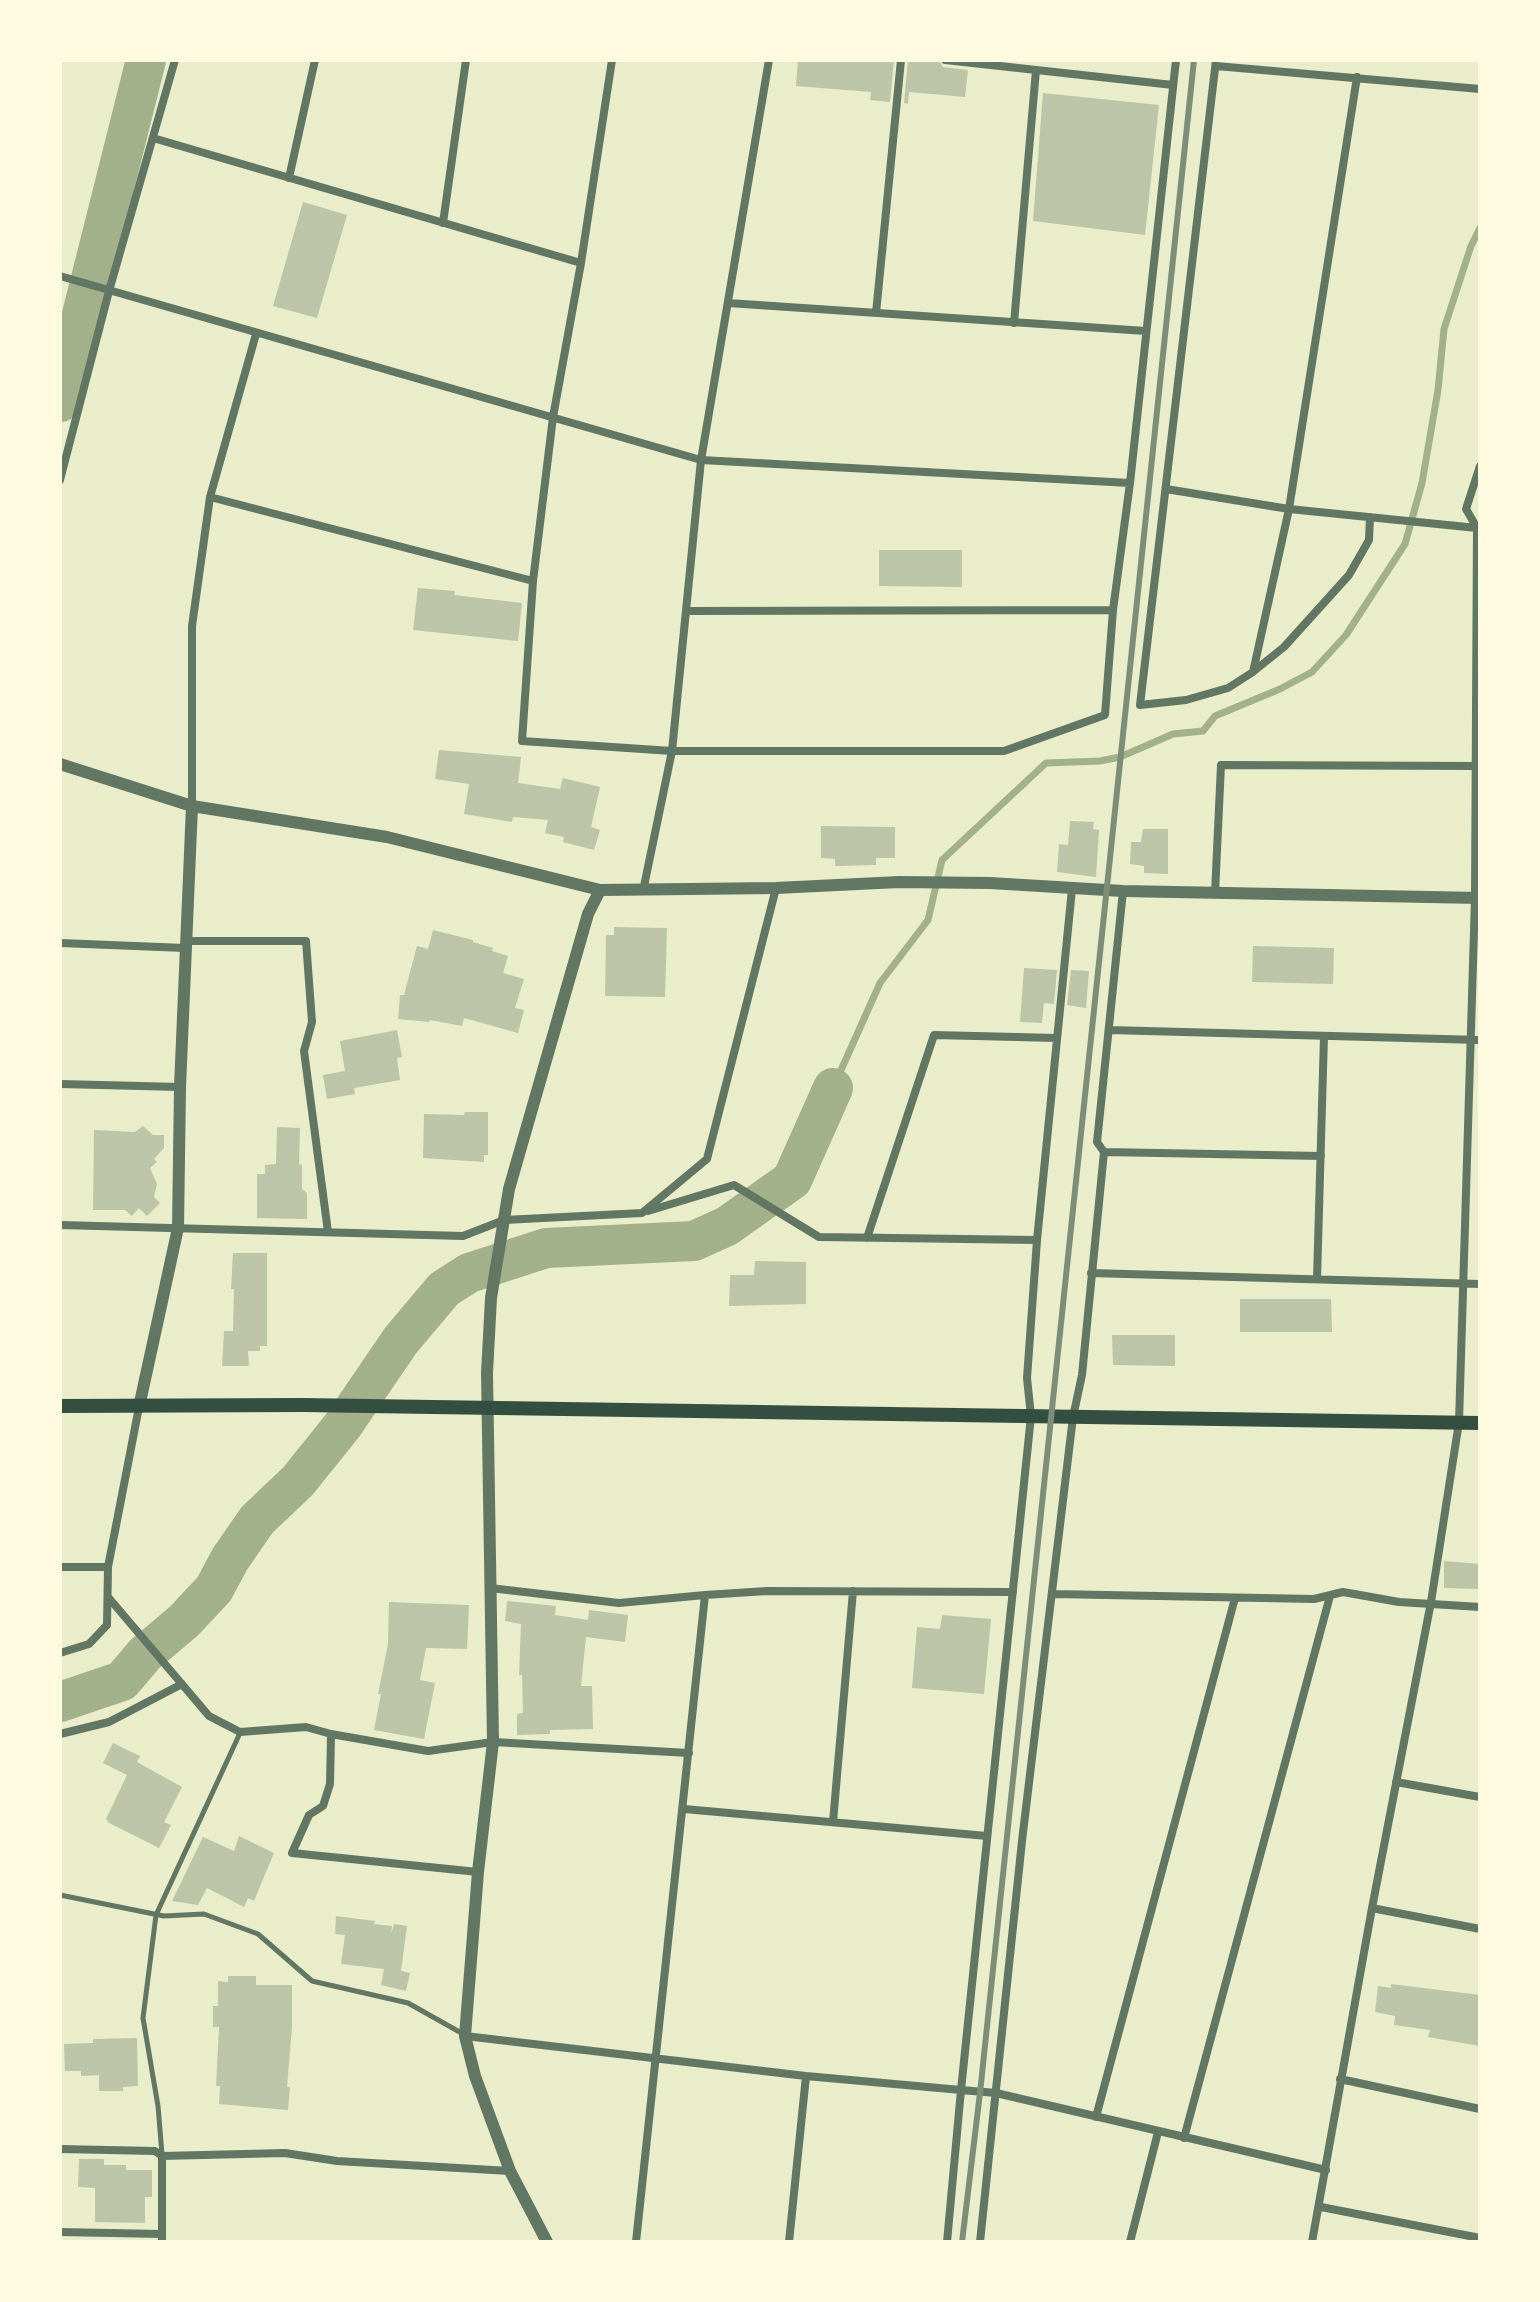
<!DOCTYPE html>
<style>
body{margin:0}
#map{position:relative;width:1540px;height:2302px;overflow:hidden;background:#e9edc9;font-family:"Open Sans",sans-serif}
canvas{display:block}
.frame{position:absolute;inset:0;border:62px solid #fefae0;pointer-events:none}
</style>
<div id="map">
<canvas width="1540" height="2302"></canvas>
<div class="frame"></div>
</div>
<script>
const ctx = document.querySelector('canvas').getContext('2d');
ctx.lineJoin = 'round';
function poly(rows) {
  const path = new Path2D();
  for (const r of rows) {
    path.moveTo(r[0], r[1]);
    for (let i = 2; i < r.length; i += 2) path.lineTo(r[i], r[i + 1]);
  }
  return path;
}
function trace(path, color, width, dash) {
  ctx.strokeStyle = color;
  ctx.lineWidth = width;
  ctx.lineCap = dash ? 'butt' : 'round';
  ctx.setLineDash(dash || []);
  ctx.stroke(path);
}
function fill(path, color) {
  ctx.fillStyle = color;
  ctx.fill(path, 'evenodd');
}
const stream = poly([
 [833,1088,880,983,928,920,942,860,1046,763,1100,761,1120,757,1173,734,1203,731,1215,716,1280,689,1312,672,1346,635,1405,544,1422,483,1438,390,1444,329,1471,246,1480,228]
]);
const river = poly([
 [60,402,146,60],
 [60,1702,122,1681,145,1654,184,1621,214,1589,230,1559,257,1520,298,1481,343,1425,401,1340,444,1289,469,1273,546,1248,694,1241,727,1226,792,1180,833,1088]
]);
const building = poly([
 [798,60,894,60,890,102,870,100,871,92,796,86],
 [908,60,938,60,943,67,968,70,965,97,909,92,908,104,904,103],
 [1043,93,1159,105,1145,235,1033,221],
 [303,202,347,215,317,318,273,306],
 [879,550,962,550,962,587,879,586],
 [418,588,455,591,454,595,522,603,518,641,413,630],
 [439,750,521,757,518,783,560,789,563,778,600,787,591,827,600,830,594,850,563,842,564,837,545,833,548,820,513,817,512,822,464,814,469,784,435,779],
 [1070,821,1094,822,1093,829,1099,830,1096,877,1057,872,1059,844,1068,845],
 [821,826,895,827,895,858,876,858,876,865,835,866,835,859,821,858],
 [1143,829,1168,829,1168,874,1144,873,1144,866,1130,864,1131,842,1141,842],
 [614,927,667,928,665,997,605,996,606,935,614,935],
 [433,930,473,940,473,942,493,948,492,951,508,956,503,973,524,979,515,1008,524,1010,518,1033,464,1018,462,1026,430,1020,429,1022,398,1019,400,995,404,995,417,946,428,949],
 [1253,946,1334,948,1333,984,1252,982],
 [1024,968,1057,970,1054,1004,1044,1003,1042,1023,1020,1022],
 [1071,970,1089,971,1086,1008,1067,1005],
 [397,1030,402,1057,397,1058,400,1080,354,1088,355,1094,327,1099,323,1075,345,1071,340,1041],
 [465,1112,488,1112,488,1155,484,1155,484,1162,423,1158,424,1114,464,1115],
 [143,1126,153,1135,164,1135,164,1148,154,1159,157,1162,150,1168,157,1184,154,1197,160,1203,147,1216,139,1208,132,1216,125,1210,93,1210,94,1130,135,1132],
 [277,1127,300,1128,299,1164,302,1165,302,1189,307,1193,307,1219,257,1218,257,1174,265,1174,265,1165,276,1164],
 [233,1253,267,1253,267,1346,260,1346,260,1351,248,1351,249,1366,222,1366,224,1331,233,1331,234,1289,231,1289],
 [755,1261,806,1262,806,1304,729,1306,730,1275,754,1275],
 [1240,1299,1331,1299,1332,1332,1240,1332],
 [1112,1335,1175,1335,1175,1366,1113,1365],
 [1444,1561,1480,1564,1480,1589,1444,1588],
 [507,1601,556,1606,555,1615,588,1620,589,1610,628,1615,625,1642,586,1637,581,1686,592,1686,593,1729,550,1730,550,1734,517,1735,517,1714,523,1713,522,1675,519,1675,521,1624,505,1621],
 [389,1602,469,1605,467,1649,426,1648,420,1680,435,1683,424,1739,374,1730,381,1694,378,1694,388,1644],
 [942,1615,991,1619,984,1694,912,1688,917,1627,940,1629],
 [113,1743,140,1756,137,1762,182,1787,164,1822,171,1825,159,1848,109,1823,106,1819,127,1775,103,1763],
 [239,1836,274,1853,254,1901,248,1898,244,1907,207,1888,198,1905,172,1901,203,1837,234,1851],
 [336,1916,375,1921,374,1924,392,1926,391,1934,394,1924,407,1926,401,1971,410,1973,406,1991,381,1985,384,1969,341,1964,345,1935,335,1934],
 [228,1976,256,1976,256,1985,292,1985,292,2027,287,2087,290,2087,288,2110,219,2104,220,2086,216,2086,219,2027,213,2027,213,2006,218,2006,218,1981,228,1982],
 [1391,1984,1480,1995,1480,2046,1428,2037,1430,2030,1394,2025,1395,2016,1375,2012,1378,1986,1391,1988],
 [137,2038,138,2086,123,2087,123,2091,99,2091,99,2075,81,2076,81,2071,65,2071,64,2044,93,2043,93,2039],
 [79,2159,104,2159,104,2165,126,2165,126,2170,152,2170,152,2197,145,2197,145,2223,95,2222,95,2188,78,2187]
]);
const service = poly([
 [60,1895,164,1916,204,1914,258,1934,312,1981,408,2003,465,2035],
 [162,2154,158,2106,143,2018,156,1915,240,1733]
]);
const minor = poly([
 [945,60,1173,85],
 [1216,60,1140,705,1186,700,1228,688,1253,672,1289,509,1477,528,1475,898,1459,1422,1431,1602,1372,1908],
 [1216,66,1480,89],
 [153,138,581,263],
 [289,178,315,60],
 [443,223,466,60],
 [60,276,701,460,769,60],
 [728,303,1146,331],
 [876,313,901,60],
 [1014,323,1036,70],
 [60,480,109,291,175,60],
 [1130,483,1176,60],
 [1166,489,1289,509,1357,77],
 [210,497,533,581,522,741,672,751,701,460,1130,483,1113,610,1105,715,1004,751,672,751,643,891],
 [1477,528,1466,509,1480,466],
 [533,581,553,417,581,263,612,60],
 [687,611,1113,610],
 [1254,671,1284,647,1349,575,1369,540,1370,517],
 [192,806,192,626,210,497,256,334],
 [1215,893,1221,765,1476,766],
 [186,941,306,941,312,1022,304,1051,328,1232],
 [60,943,185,948],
 [1109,1030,1480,1040],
 [60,1084,180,1087],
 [1104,1152,1321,1156],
 [648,1211,734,1185,819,1237,1037,1240],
 [60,1225,463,1236,504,1220,642,1213,707,1159,776,888],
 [867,1238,934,1035,1057,1038],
 [1091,1273,1480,1284],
 [1317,1279,1324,1036],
 [60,1567,108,1567,139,1407],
 [490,1588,619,1603,705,1595,636,2242],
 [1053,1594,1314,1599,1343,1592,1399,1602,1480,1607],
 [705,1595,767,1591,1013,1592],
 [108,1597,209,1716,240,1732,306,1727,331,1734],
 [60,1653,89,1644,107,1625,108,1567],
 [60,1734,109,1722,182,1684],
 [1396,1782,1480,1797],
 [684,1809,987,1836],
 [833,1822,853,1591],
 [478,1872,292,1853,309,1815,323,1806,330,1784,331,1734,428,1751,493,1742,689,1753],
 [465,2036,806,2076,961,2090,1031,1416,1027,1378,1037,1240,1072,889],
 [1340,2079,1480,2109],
 [1096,2117,1235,1598],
 [1184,2138,1330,1596],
 [60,2149,155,2151,162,2156],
 [1321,2207,1480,2238],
 [60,2232,162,2234,162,2242],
 [162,2234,162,2156,285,2153,337,2161,510,2171],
 [789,2242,806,2076],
 [947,2242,961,2090,996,2093,1326,2170],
 [980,2242,1022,1841,1073,1417,1082,1375,1104,1152,1097,1142,1123,891],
 [1130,2242,1158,2132],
 [1312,2242,1372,1908,1480,1929]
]);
const tertiary = poly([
 [60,764,192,806],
 [139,1407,178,1228,180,1087,192,806,387,837,600,890,776,888,899,882,990,883,1123,891,1480,898],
 [547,2242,510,2171,475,2076,465,2036,478,1872,493,1742,487,1373,491,1298,509,1189,588,914,600,890]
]);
const secondary = poly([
 [60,1406,302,1405,1480,1423]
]);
const rail = poly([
 [962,2242,980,2093,1194,60]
]);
trace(stream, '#a3b18a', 7);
trace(river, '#a3b18a', 40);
fill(building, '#bcc5a7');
trace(service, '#617663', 5);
trace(minor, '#617663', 8);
trace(tertiary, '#617663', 12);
trace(secondary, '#344e41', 14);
trace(rail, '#7c8e77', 6);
</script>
